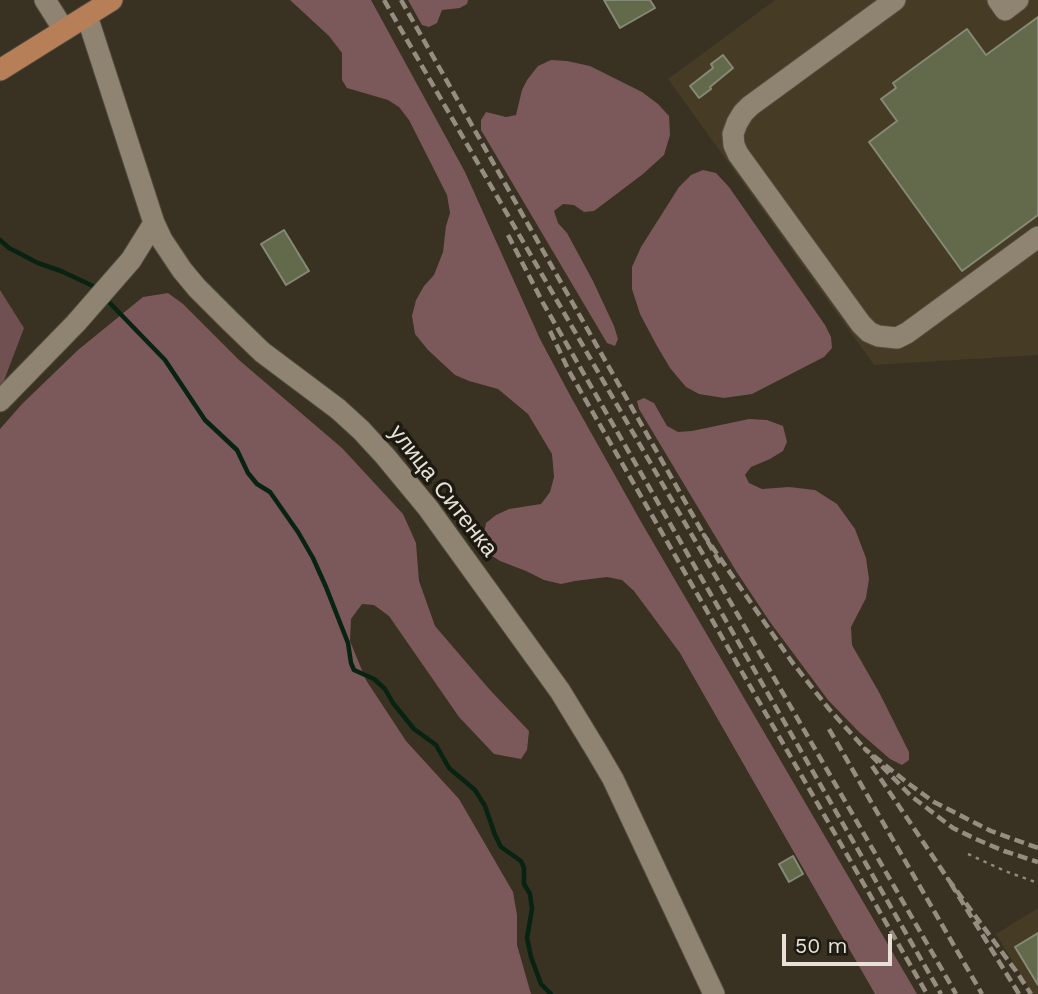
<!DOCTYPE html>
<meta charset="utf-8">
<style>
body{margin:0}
#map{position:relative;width:1038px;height:994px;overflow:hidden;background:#393121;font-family:"Work Sans",sans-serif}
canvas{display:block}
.scale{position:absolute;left:782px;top:934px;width:110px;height:32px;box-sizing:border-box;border:4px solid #e7e1d7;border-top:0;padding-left:9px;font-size:21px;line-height:24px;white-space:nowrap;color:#e7e1d7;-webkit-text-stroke:5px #1d1a12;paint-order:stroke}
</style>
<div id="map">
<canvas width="1038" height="994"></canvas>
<div class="scale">50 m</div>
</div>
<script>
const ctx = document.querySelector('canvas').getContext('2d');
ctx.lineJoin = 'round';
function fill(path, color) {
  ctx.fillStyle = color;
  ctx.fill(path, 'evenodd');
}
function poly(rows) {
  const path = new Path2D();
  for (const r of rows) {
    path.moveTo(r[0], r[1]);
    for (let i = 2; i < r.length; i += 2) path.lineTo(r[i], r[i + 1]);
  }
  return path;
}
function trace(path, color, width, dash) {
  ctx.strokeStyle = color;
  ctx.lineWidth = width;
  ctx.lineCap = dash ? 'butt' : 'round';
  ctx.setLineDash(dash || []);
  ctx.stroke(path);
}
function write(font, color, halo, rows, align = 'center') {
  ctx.font = font + ' "Work Sans",sans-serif';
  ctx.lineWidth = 7;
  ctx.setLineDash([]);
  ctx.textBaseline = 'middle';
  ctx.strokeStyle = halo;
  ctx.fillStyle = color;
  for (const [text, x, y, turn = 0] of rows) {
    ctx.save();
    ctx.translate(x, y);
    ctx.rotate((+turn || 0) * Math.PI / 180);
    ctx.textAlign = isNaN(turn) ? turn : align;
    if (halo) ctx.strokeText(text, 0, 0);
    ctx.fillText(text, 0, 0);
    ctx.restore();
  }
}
const built = poly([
 [775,0,1038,0,1038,355,874,365,668,79],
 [1038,908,1038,994,1032,994,996,934]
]);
const green = poly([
 [0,290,24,328,0,391]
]);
const forest = poly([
 [290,0,371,0,465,172,540,339,571,397,640,520,917,994,875,994,680,653,634,591,622,580,607,577,575,581,561,584,544,580,526,571,500,561,489,554,483,537,486,523,496,515,509,509,541,504,550,492,554,477,552,454,528,414,498,389,469,381,455,375,428,350,415,334,412,316,416,300,424,286,434,275,443,252,446,226,450,213,447,195,409,120,399,107,388,100,347,88,342,80,342,53,329,36],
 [408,0,468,0,467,4,460,8,442,10,437,23,429,27,422,25],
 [551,60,567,61,590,66,642,92,658,104,669,116,670,135,664,155,643,174,594,211,584,212,574,205,563,204,554,211,558,223,567,233,593,281,614,326,618,339,615,346,607,343,481,130,481,120,486,112,506,117,516,115,522,90,527,80,538,66],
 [703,170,716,173,729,187,825,325,831,337,832,348,824,357,752,394,724,398,699,394,686,387,670,368,657,346,640,314,632,289,632,267,641,247,679,187,691,175],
 [168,293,183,304,239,360,342,448,403,514,416,543,419,581,435,626,490,690,529,731,527,750,521,759,494,754,459,717,389,616,374,605,362,604,351,619,350,641,366,680,406,741,459,799,513,892,517,915,517,945,531,994,0,994,0,429,22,404,78,350,143,297],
 [644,398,654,403,667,426,678,432,692,431,749,419,767,420,783,426,787,442,783,451,770,459,751,467,745,475,749,483,762,489,789,487,815,490,837,504,855,529,866,558,869,579,866,598,851,627,852,645,880,694,909,752,909,760,902,765,890,759,859,732,828,700,770,622,736,571,639,409,637,401]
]);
const stream = poly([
 [0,240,9,248,38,263,61,271,93,286,97,289],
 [105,298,165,360,205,420,237,450,248,473,257,484,270,492,298,532,313,558,326,587,348,643,351,663,354,670,374,679,385,689,393,703,414,729,436,745,449,768,475,790,485,806,495,835,501,847,521,861,524,868,524,884,530,894,532,909,527,938,531,957,541,984,551,994]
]);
const building = poly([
 [604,0,650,0,655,8,620,28,604,0],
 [1038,17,1038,215,962,271,869,142,897,121,881,99,896,88,893,83,967,29,986,55,1038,17],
 [723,55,733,68,710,87,711,89,699,98,690,86,713,68,711,64,723,55],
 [284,230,309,271,286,285,261,244,284,230],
 [793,856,803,874,789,882,779,864,793,856],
 [1038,933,1038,985,1015,947,1038,933]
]);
const path = poly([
 [968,854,1005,871,1038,883]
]);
const minor = poly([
 [45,0,64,30],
 [895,0,750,106,743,113,737,123,733,134,734,145,738,154,861,324,869,332,878,336,897,338,907,333,1038,237],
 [998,0,1005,10,1018,0],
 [87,16,154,223,162,240,182,270,197,288,229,320,262,352,338,409,361,430,385,456,428,508,560,691,596,750,613,779,714,994],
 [0,401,76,323,131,260,154,223]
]);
const major = poly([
 [0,70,112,0]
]);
const rail = poly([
 [384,0,956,994],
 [401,0,704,535],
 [508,235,543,303,941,994],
 [550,331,569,371,927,994],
 [720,563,704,535,792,662,829,709,865,749],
 [829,729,982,994],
 [872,766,948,879],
 [1038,848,991,831,934,802,909,784,865,749,911,796,953,828,978,840,1004,851,1038,862],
 [1019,994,948,879,1016,971,1031,994]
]);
const streetNames = [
 ["улица Ситенка",443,491,52]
];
fill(built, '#463b24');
fill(green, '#705051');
fill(forest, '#7b585a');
trace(stream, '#092312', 4.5);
fill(building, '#63694b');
trace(building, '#858a76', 2);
trace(minor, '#544d3f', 23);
trace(major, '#544d3f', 23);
trace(path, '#90897c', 2.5, [3.5, 5]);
trace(minor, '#8e8471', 21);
trace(major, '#b77f58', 21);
trace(rail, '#948d80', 4.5, [10, 5]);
write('23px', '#e7e1d7', '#1d1a12', streetNames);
</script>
